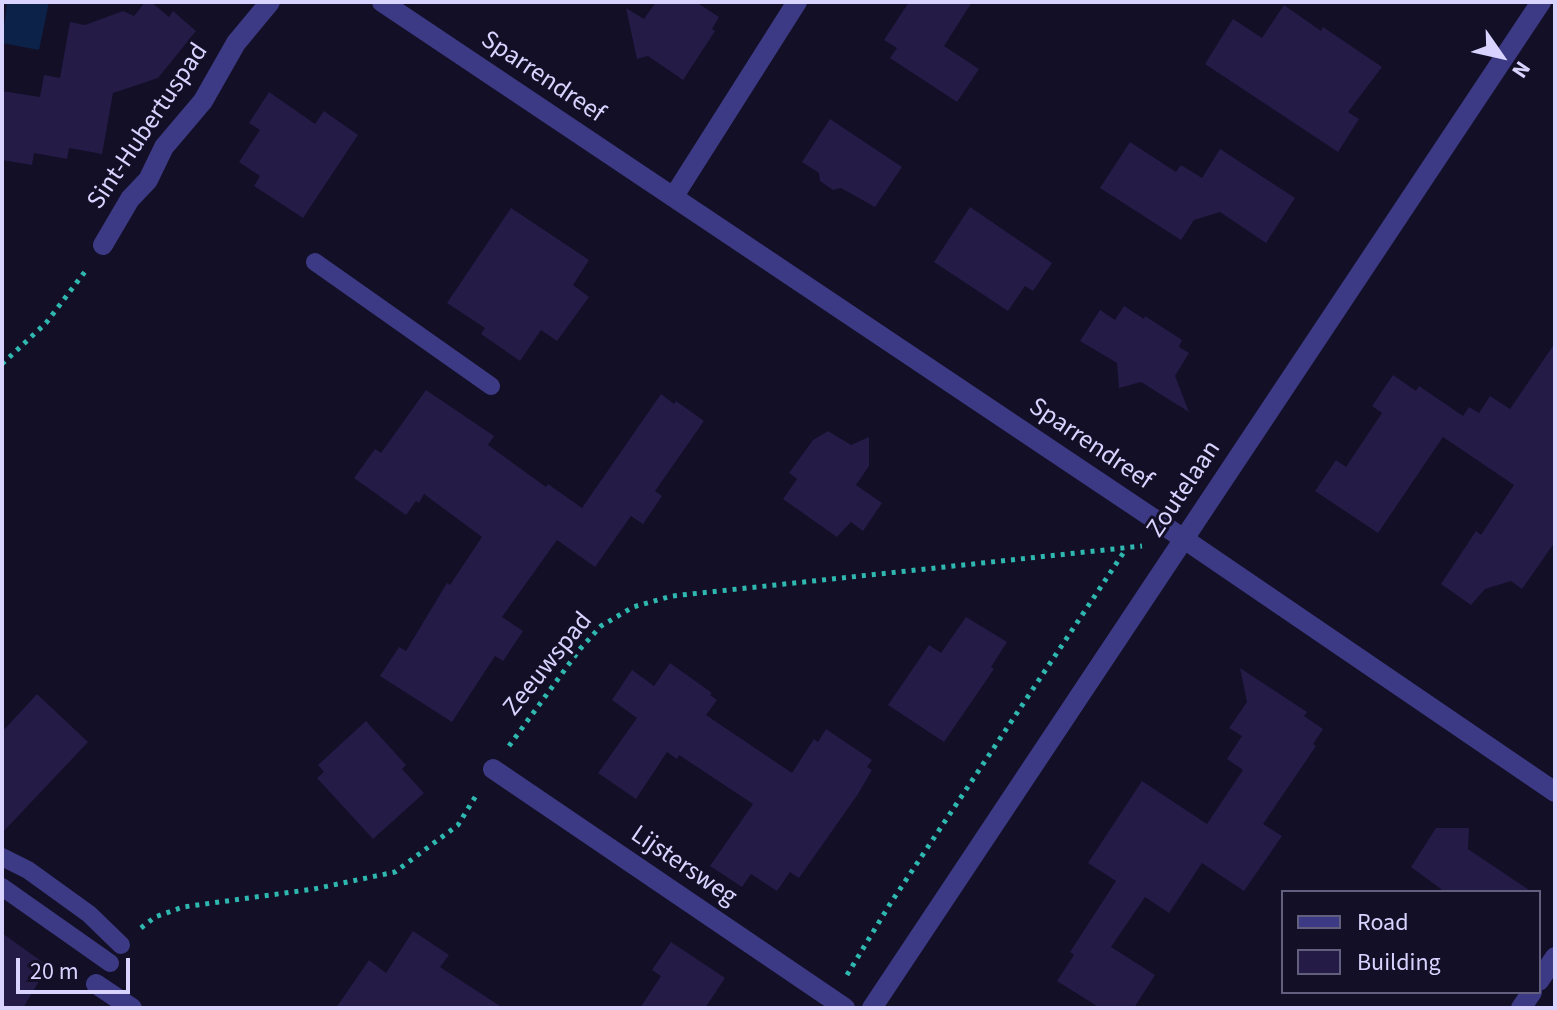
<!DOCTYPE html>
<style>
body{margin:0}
#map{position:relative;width:1557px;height:1010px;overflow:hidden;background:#130f26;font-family:"Source Sans 3",sans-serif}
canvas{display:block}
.frame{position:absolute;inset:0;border:4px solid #d9d4ff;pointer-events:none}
.legend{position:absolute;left:1281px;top:890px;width:260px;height:104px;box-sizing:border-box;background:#130f26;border:2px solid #625e7d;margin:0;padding:10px 14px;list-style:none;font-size:24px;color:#d9d4ff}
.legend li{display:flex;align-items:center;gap:16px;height:40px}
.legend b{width:40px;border:2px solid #625e7d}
.north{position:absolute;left:1461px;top:16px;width:80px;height:80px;-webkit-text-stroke:6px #130f26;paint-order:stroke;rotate:124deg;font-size:22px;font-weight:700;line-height:32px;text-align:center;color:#d9d4ff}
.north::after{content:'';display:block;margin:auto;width:28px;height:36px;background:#d9d4ff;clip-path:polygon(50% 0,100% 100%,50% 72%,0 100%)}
.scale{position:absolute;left:16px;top:958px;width:114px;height:36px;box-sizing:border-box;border:4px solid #d9d4ff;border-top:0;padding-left:10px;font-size:24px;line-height:28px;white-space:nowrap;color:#d9d4ff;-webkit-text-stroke:6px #130f26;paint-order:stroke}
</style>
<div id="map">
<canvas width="1557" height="1010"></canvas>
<div class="frame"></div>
<ul class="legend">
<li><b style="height:10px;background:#3d3a85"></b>Road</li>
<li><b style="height:22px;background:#241b47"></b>Building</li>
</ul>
<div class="north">N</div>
<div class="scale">20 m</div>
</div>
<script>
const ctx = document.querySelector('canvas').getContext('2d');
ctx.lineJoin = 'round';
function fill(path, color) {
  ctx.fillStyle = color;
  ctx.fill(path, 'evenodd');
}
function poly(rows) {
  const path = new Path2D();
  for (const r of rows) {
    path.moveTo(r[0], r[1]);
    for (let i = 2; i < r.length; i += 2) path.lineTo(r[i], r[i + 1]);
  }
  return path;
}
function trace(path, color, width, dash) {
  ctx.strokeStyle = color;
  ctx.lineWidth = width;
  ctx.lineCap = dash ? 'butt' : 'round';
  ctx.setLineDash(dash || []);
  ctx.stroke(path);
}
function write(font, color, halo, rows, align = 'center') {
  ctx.font = font + ' "Source Sans 3",sans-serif';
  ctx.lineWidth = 6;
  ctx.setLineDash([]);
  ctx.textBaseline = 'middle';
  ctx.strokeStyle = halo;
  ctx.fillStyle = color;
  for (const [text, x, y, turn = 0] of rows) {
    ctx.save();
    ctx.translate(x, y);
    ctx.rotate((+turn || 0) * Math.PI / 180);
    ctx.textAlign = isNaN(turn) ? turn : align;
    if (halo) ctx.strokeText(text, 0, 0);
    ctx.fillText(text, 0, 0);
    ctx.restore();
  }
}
const water = poly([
 [7,2,49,2,39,50,2,43]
]);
const building = poly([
 [145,2,151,2,169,17,173,11,196,31,158,78,113,93,102,154,69,148,67,159,34,153,32,165,2,160,2,91,40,97,44,75,60,78,70,22,85,25,123,11,134,16],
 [656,2,696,2,719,17,712,29,715,31,683,80,648,56,637,59,626,8,644,19],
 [909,2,972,2,944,46,979,69,957,102,890,58,897,48,884,40],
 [1284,5,1321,31,1323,27,1382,67,1348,112,1359,119,1338,152,1205,64,1233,19,1262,38],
 [269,92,315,124,324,111,358,135,303,218,254,186,260,176,239,162,260,130,249,123],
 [830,119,902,167,875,207,841,188,833,190,820,181,819,173,802,162],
 [1130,142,1176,172,1181,165,1202,178,1220,149,1295,198,1266,243,1220,212,1194,220,1181,240,1100,188],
 [970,207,1052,263,1033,291,1025,286,1008,311,934,262],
 [511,208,589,260,573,285,589,297,557,341,541,330,520,361,481,334,485,328,447,303],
 [1124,306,1144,319,1145,316,1182,340,1179,347,1189,353,1175,376,1189,412,1141,382,1119,388,1117,363,1080,341,1100,310,1115,320],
 [1555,343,1555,542,1522,589,1511,581,1485,589,1471,605,1441,584,1476,531,1481,535,1514,485,1443,437,1378,533,1315,491,1336,460,1346,467,1382,413,1372,406,1393,375,1416,391,1419,386,1463,416,1469,407,1479,413,1490,396,1510,409],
 [426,390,494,436,488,445,546,487,548,484,582,508,661,394,674,404,676,401,704,421,655,491,662,496,643,524,631,516,595,567,557,540,502,617,523,631,503,661,495,656,452,722,380,676,399,647,406,651,447,583,450,585,482,537,424,494,419,503,416,501,406,515,354,478,375,449,381,453],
 [828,431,851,445,869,437,869,466,856,485,882,503,863,531,851,522,837,537,783,499,797,479,789,473,813,440],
 [966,617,1007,642,991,667,994,669,944,742,888,705,929,645,941,653],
 [670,663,712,693,710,695,717,700,706,715,792,773,814,739,818,742,826,729,872,760,867,767,872,770,858,794,799,878,790,872,777,891,751,874,742,887,710,866,753,804,679,755,677,759,667,752,636,799,598,773,637,718,612,700,632,670,654,686],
 [1240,668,1307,712,1304,716,1323,729,1313,744,1316,746,1263,824,1282,836,1244,891,1202,863,1169,913,1145,897,1111,947,1155,975,1134,1008,1100,1008,1057,981,1074,955,1070,952,1116,881,1088,863,1142,781,1207,824,1243,770,1227,759,1242,736,1229,728,1247,702],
 [37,694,88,742,2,833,2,732],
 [366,721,406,765,402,769,424,793,373,839,317,778,324,772,318,765],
 [1436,828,1469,828,1468,849,1532,892,1445,892,1411,867],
 [413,931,449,955,440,967,503,1008,336,1008,369,960,386,973],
 [2,933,48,966,23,1008,2,1008],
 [671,942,725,978,705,1008,640,1008,661,976,652,970]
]);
const path = poly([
 [2,364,46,323,87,269],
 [509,746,580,649,601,626,633,607,672,596,1142,546],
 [141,928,155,917,183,907,314,889,395,872,458,825,477,794],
 [847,975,890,904,1126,549]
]);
const service = poly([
 [315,262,491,386],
 [2,857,28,870,89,914,121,945],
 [2,887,110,963]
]);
const minor = poly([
 [382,2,1184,539,1555,792],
 [674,196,797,2],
 [103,245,130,199,148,180,164,147,203,101,236,43,270,2],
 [493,769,845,1008],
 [1539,981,1555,957],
 [96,984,132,1008],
 [1521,1008,1532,992]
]);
const tertiary = poly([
 [872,1008,1541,2]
]);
const streetNames = [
 ["Sparrendreef",542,78,34],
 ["Sint-Hubertuspad",149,127,-56],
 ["Sparrendreef",1090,445,34],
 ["Zoutelaan",1185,490,-56],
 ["Zeeuwspad",549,665,-51],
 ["Lijstersweg",683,867,34]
];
fill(water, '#0c2248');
fill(building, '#241b47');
trace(path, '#2fb8b0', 5, [4, 6]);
trace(service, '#3d3a85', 18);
trace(minor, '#3d3a85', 20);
trace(tertiary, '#3d3a85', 20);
write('26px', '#d9d4ff', '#130f26', streetNames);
</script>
